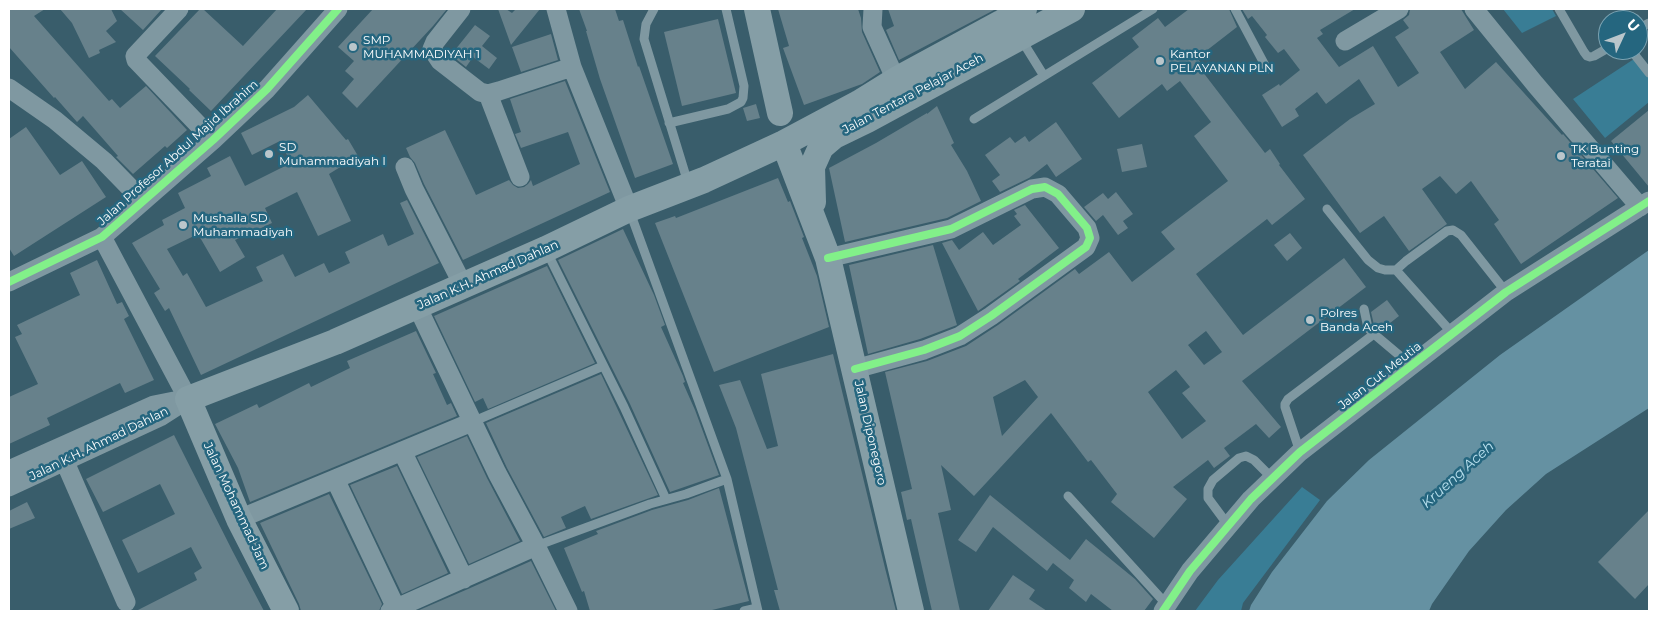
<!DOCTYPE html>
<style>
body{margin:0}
#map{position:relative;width:1658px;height:620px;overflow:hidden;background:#395d6b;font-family:Montserrat,sans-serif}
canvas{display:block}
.frame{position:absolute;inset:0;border:10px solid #fff;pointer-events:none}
.north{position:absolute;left:1598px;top:10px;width:50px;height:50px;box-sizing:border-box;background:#25667f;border:1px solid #7ca3b2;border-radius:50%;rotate:47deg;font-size:14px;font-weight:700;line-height:20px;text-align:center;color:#fff}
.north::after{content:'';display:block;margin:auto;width:18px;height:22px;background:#bac6cb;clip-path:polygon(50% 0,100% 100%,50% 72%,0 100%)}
</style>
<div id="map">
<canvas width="1658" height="620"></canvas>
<div class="frame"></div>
<div class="north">U</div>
</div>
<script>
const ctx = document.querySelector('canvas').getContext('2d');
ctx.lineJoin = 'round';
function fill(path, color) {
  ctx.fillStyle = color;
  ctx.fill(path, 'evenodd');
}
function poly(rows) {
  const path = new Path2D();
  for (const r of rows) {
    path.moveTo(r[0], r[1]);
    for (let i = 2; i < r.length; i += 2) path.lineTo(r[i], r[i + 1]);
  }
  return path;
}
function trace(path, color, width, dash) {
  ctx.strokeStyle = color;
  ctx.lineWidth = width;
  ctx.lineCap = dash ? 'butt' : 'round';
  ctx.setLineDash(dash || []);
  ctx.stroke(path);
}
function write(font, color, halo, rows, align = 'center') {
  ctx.font = font + ' Montserrat,sans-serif';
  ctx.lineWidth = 5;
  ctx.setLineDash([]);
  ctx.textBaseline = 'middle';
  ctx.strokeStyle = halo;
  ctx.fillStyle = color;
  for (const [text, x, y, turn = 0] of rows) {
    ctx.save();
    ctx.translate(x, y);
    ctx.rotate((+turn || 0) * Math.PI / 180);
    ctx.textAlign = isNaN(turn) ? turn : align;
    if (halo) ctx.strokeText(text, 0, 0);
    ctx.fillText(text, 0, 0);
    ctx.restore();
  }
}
const green = poly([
 [1503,9,1552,9,1556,16,1522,33],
 [1634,59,1649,78,1649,102,1605,138,1573,99],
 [1302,487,1320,500,1243,603,1241,611,1195,611,1218,580]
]);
const water = poly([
 [1649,250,1649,408,1546,474,1506,510,1469,551,1432,604,1429,611,1249,611,1251,605,1272,572,1327,501,1369,460,1500,355]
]);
const building = poly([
 [9,9,45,9,34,16,109,101,112,99,120,108,146,86,187,130,167,148,165,146,133,174,116,157,118,156,83,116,77,122,55,97,54,98,9,47],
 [60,9,111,9,117,21,106,31,116,42,99,50,100,53,89,58,72,23],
 [120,9,162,9,143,30],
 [200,9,203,9,243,46,277,9,307,9,211,111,189,90,190,89,155,56],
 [373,9,447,9,433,26,357,108,342,93,354,79,345,71,354,61,338,47],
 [498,9,506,9,512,13,516,9,540,9,511,45],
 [579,9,615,9,619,21,623,20,638,67,639,66,673,164,635,178,600,79,586,31,587,31],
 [778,9,858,9,861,18,862,32,880,72,862,84,804,105,783,48,789,46],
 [888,9,996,9,899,60,886,30,894,26],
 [1189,9,1229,9,1237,27,1197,58,1202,64,1199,67,1265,153,1270,149,1280,164,1279,165,1305,199,1272,225,1267,219,1196,274,1243,335,1344,258,1366,287,1242,381,1281,427,1269,438,1256,424,1224,448,1230,456,1214,468,1208,460,1173,487,1187,499,1154,538,1111,502,1117,494,1091,460,1088,462,1051,413,974,496,941,465,951,510,938,513,960,611,932,611,911,519,907,520,901,492,912,489,885,372,927,361,966,346,998,325,1075,269,1079,274,1109,252,1132,282,1175,249,1161,232,1228,181,1194,136,1211,122,1180,81,1167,91,1162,84,1119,118,1092,83,1139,47,1132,38,1158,18,1165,27],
 [1206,331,1222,352,1204,365,1188,345],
 [1176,370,1190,387,1182,393,1206,421,1182,439,1148,392],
 [1025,380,1038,397,1002,436,993,397],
 [1242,9,1355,9,1320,30,1323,34,1317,38,1339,67,1373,46,1398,87,1419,73,1395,37,1409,28,1403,20,1409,15,1410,9,1461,9,1474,30,1440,52,1465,89,1496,62,1562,135,1563,134,1618,198,1521,264,1494,224,1499,220,1471,181,1456,194,1440,176,1422,189,1447,224,1409,251,1384,216,1360,233,1303,155,1350,119,1375,104,1359,79,1326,104,1317,92,1295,109,1299,116,1282,127,1262,95,1279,84,1280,86,1300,70,1284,49,1278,53,1265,37,1267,35,1252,16,1248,19],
 [718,19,736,93,682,106,664,32],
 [475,25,490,36,482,46,497,58,489,69,473,57,466,67,451,55],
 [551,34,558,60,521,72,512,47],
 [565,81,610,192,463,260,424,184,415,163,410,157,406,148,445,130,476,195,509,180,513,185,518,188,524,187,528,184,531,180,533,186,580,164,568,132,521,148,515,134,521,132,510,99],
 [308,95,346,140,348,139,358,156,329,174,351,221,318,236,297,192,265,208,272,223,235,240,245,257,220,272,198,234,167,249,183,276,187,273,206,307,263,281,256,267,283,254,295,277,324,263,329,273,350,263,345,252,383,234,388,246,414,234,400,203,407,200,439,263,201,375,169,308,165,311,154,293,160,289,132,243,164,225,162,220,185,208,178,193,211,176,207,168,230,156,245,186,291,163,280,141,252,155,241,133,294,107],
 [756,104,760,118,747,121,743,108],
 [937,106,954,143,951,145,967,171,981,201,947,218,845,242,829,168,876,143,927,113,927,114],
 [1649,110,1649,187,1611,141],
 [1056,122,1082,159,1056,177,1047,164,1029,178,1000,192,992,181,1000,175,985,155,1010,137,1015,143,1025,136,1029,142],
 [26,127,60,175,82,161,106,197,14,256,9,248,9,139],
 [1142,144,1147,167,1122,172,1117,149],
 [778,178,788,202,790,201,804,237,802,238,817,276,829,327,714,372,655,223,675,216,676,218],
 [1116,192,1133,214,1123,221,1128,228,1118,235,1103,215,1096,221,1084,207,1103,193,1108,199],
 [1025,205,1059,248,1018,279,1020,281,978,311,942,243,952,240,959,250,983,232,993,245,1021,225,1014,216,1017,214,1014,210],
 [623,229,654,295,665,325,661,327,683,376,685,382,683,383,695,410,719,475,670,492,630,404,558,260],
 [1290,233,1302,248,1287,261,1274,245],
 [933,245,957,325,920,339,868,354,849,265],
 [97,260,117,304,122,302,129,316,124,319,154,380,125,393,120,383,47,418,50,425,9,444,9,397,38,384,15,337,22,334,17,325,80,295,70,273],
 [547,266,595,363,488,409,483,398,475,402,434,316],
 [1387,300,1399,316,1380,331,1374,325,1371,312],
 [416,331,436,373,433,374,447,405,451,403,457,416,250,502,238,468,215,424,257,404,259,408,309,383,311,387,350,368,347,361],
 [833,354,885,568,896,611,780,611,774,590,778,590,736,428,719,385,740,380,767,449,778,446,761,374],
 [601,374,658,495,591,519,585,506,561,517,566,528,544,537,507,468,486,423],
 [174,435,233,552,264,611,136,611,197,580,194,573,202,568,191,547,138,573,122,540,175,514,160,484,103,512,86,479],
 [467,436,487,478,520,541,469,564,417,457],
 [397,466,448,573,402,594,350,485],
 [719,488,749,601,708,611,590,611,584,591,582,592,564,548,598,534,596,531,652,510,688,500],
 [329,494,382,604,379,611,301,611,299,604,260,523],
 [990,495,1070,560,1086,539,1135,579,1153,599,1144,611,1113,611,1091,594,1086,602,1069,588,1074,580,1053,563,1047,571,993,527,976,552,958,540],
 [27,502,35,518,9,529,9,511],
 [1649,510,1649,584,1635,599,1598,562],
 [531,561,556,611,417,611,468,589],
 [1013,575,1035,590,1029,599,1047,611,988,611]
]);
const lane = poly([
 [654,9,646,24,644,39,688,183],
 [1235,9,1267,69],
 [1559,9,1584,52,1587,56,1590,57,1594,56,1608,48],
 [1638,29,1649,23],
 [1021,39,1044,76],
 [1631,50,1649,73],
 [974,119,1153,9],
 [669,123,728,109,741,102,743,98,744,86,726,9],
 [1327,209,1368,260,1378,268,1385,270,1396,270],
 [630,212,727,479,758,611],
 [547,252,624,407,666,499],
 [1364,309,1368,328,1374,334],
 [1453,334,1396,270,1406,261,1447,231,1453,230,1461,235,1506,292],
 [472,422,603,366],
 [1300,452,1285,407,1285,404,1288,399,1374,334,1412,366],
 [1068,496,1167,605],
 [1228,525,1208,498,1208,489,1213,480,1239,458,1246,456,1254,460,1272,478],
 [536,546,650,504,686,494,727,479],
 [744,611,757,608]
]);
const street = poly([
 [179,9,135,56,136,60,213,140],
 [461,9,435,42,432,49,440,61,480,92,488,94,499,91,572,67],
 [556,9,572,67,629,209],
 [873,9,872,27,896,80],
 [1474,9,1535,84,1640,207],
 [1345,41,1399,9],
 [9,88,55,120,104,161,142,200],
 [488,94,520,177],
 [405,167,414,189,463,285],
 [102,237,188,399],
 [828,258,951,229,1032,189,1045,187,1058,194,1087,228,1090,238,1086,247,991,316,960,336,924,350,855,369],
 [9,282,102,237,213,140,267,89,338,9],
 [417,306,497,473,536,546,568,611],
 [402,451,464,579],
 [65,462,126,602],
 [9,470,154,405,179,400],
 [335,479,396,608],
 [9,487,160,417,188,399],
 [239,519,472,422],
 [390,611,536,546],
 [1163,611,1190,571,1251,499,1300,452,1506,292,1649,201]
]);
const secondary = poly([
 [757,9,780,113],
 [784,143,828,258,911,611],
 [813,202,812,167,821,147,834,136,867,120,1072,9],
 [286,611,239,519,188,399,335,342,546,249,629,209,704,180,784,143,859,103,896,80,1001,23,1024,9]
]);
const cycleway = poly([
 [828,258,951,229,1032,189,1045,187,1058,194,1087,228,1090,238,1086,247,991,316,960,336,924,350,855,369],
 [9,282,102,237,213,140,267,89,338,9],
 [1163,611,1190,571,1251,499,1300,452,1506,292,1649,201]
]);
const markers = [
 [353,47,5,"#bac6cb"],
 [1160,61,5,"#bac6cb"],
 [269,154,5,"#bac6cb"],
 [1561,156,5,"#bac6cb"],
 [183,225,5,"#bac6cb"],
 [1310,320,5,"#bac6cb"]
];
const poiNames = [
 ["SMP",363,40],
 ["MUHAMMADIYAH 1",363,54],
 ["Kantor",1170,54],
 ["PELAYANAN PLN",1170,68],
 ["SD",279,147],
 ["Muhammadiyah I",279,161],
 ["TK Bunting",1571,149],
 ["Teratai",1571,163],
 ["Mushalla SD",193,218],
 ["Muhammadiyah",193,232],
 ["Polres",1320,313],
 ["Banda Aceh",1320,327]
];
const streetNames = [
 ["Jalan Tentara Pelajar Aceh",913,94,-28],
 ["Jalan Profesor Abdul Majid Ibrahim",178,153,-42],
 ["Jalan K.H. Ahmad Dahlan",488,275,-24],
 ["Jalan Cut Meutia",1380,376,-38],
 ["Jalan Diponegoro",870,433,77],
 ["Jalan K.H. Ahmad Dahlan",99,444,-26],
 ["Jalan Mohammad Jam",236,506,65]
];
const waterNames = [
 ["Krueng Aceh",1458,475,-42]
];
fill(green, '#397d95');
fill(water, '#6591a2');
fill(building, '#67818b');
trace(lane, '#7f98a1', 9);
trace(street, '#7f98a1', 19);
trace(secondary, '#859ea6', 26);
trace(cycleway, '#82f089', 8);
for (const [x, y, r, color] of markers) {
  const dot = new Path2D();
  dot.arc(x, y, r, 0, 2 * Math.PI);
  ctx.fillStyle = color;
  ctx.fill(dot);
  trace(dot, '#25667f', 2);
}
write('12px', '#fff', '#25667f', poiNames, 'left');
write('12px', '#fff', '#25667f', streetNames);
write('italic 14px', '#bae1ef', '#25667f', waterNames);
</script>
